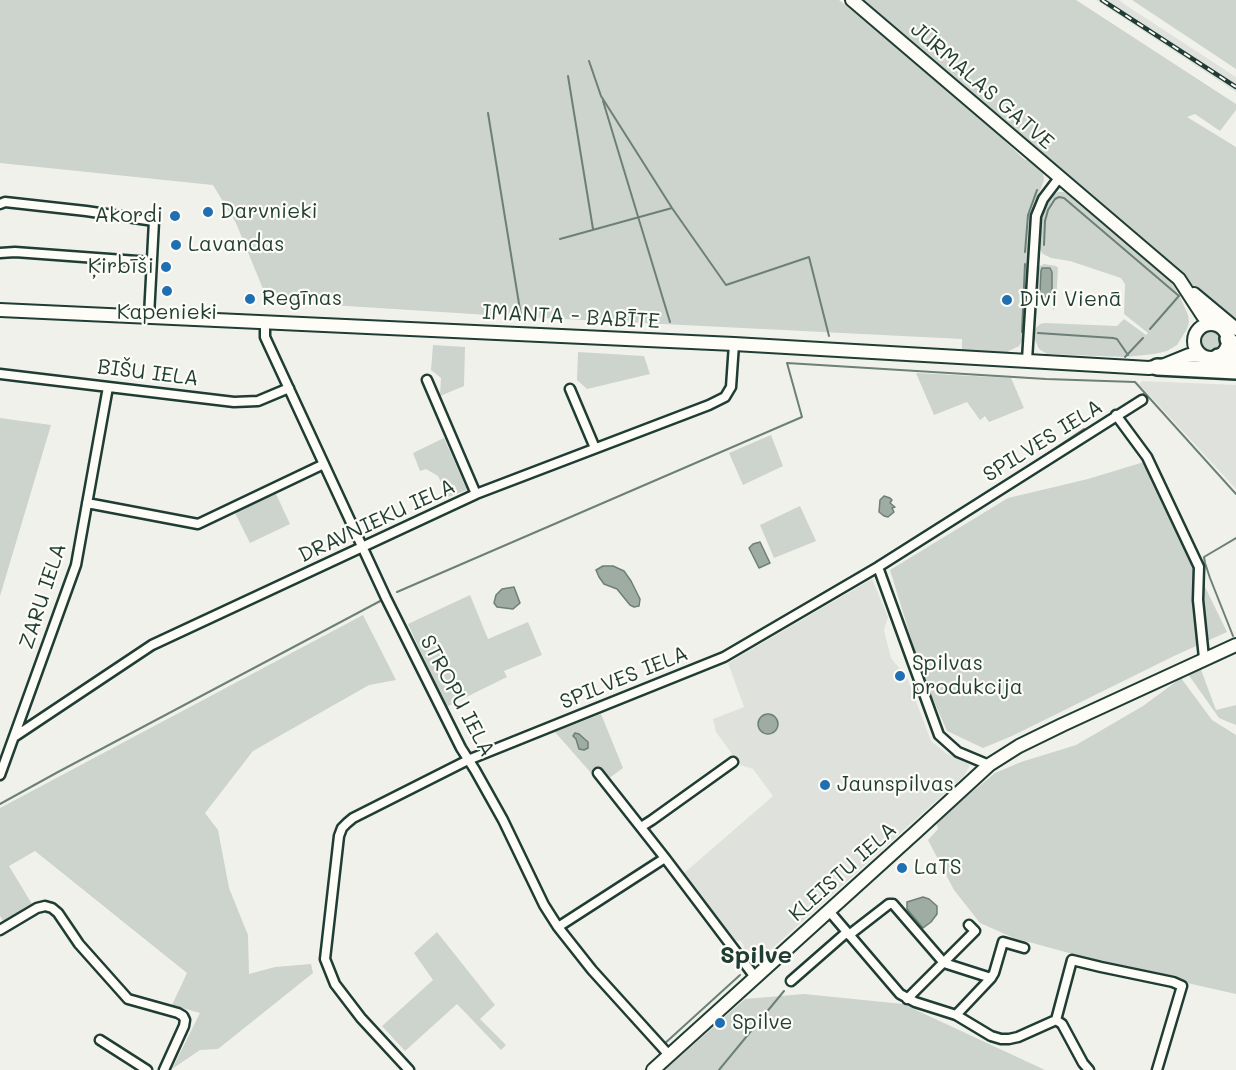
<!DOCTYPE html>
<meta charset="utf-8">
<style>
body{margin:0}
canvas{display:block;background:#f0f1eb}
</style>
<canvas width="1236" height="1070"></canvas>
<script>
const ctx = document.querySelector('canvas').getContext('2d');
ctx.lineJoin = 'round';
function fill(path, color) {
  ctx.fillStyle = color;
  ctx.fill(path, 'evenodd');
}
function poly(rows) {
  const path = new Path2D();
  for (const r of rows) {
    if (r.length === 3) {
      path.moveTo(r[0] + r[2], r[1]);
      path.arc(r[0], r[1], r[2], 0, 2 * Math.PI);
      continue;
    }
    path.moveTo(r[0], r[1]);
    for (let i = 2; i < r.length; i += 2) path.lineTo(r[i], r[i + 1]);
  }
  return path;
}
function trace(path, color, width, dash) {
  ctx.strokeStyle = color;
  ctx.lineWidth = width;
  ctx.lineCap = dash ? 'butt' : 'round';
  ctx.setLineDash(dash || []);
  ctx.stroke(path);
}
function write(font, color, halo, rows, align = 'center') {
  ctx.font = font + ' Mali,sans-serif';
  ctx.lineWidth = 4.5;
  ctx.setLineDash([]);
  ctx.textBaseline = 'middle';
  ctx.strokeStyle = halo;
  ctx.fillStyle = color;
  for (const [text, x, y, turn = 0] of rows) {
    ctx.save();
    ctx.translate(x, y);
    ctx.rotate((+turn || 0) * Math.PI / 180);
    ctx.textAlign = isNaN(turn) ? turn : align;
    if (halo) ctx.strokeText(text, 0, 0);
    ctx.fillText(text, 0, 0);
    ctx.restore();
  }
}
const built = poly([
 [1096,0,1119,0,1124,4,1236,77,1236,92],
 [1142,381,1236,385,1236,489,1139,384],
 [872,579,888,617,884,630,891,658,907,677,931,741,946,753,964,761,970,765,964,776,756,963,748,961,743,954,744,946,741,941,733,940,683,874,773,796,753,769,740,765,716,732,713,719,744,707,728,663]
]);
const green = poly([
 [0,0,839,0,940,83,992,129,1025,160,1030,158,1041,168,1043,173,1044,180,1032,212,1030,222,1024,328,1023,339,1019,346,1007,352,962,351,962,339,504,316,268,301,236,223,213,185,0,163],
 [862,0,1076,0,1236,104,1236,110,1220,131,1195,114,1187,117,1236,147,1236,322,1052,165,904,34],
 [1132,0,1236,0,1236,69],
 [1058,192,1064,192,1071,195,1141,254,1171,282,1180,297,1188,315,1189,322,1187,329,1177,345,1167,351,1154,354,1125,357,1047,354,1039,349,1034,338,1034,333,1036,328,1040,324,1045,323,1117,326,1124,319,1146,335,1148,333,1124,314,1125,284,1121,278,1070,261,1051,258,1043,254,1040,249,1039,243,1043,209,1047,200],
 [1044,264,1056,266,1058,268,1056,304,1053,311,1052,299,1038,300,1037,310,1035,306,1038,269,1040,266],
 [1211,341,15],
 [433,345,465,347,464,386,440,396,441,378,431,370],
 [578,352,644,356,650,374,587,389,577,380],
 [916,373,1011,378,1024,408,989,422,985,416,980,420,967,402,934,415],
 [0,418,51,425,0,596],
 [771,435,783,466,743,485,729,453],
 [444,438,467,490,448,497,438,476,426,469,420,471,413,453],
 [1144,462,1227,632,1174,656,1012,736,983,748,947,731,922,674,890,570,1008,498,1088,479],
 [276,494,290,524,250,543,235,513],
 [800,506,816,541,774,558,760,525],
 [470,595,488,639,528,622,542,655,504,671,507,677,446,707,408,624],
 [363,615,396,680,369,685,253,751,205,813,218,830,229,888,248,935,249,974,275,967,311,964,313,973,218,1049,200,1050,172,1069,200,1013,172,1005,187,973,35,851,9,866,32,904,4,922,0,916,0,808],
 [1200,667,1216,710,1236,705,1236,725,1219,718,1188,674],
 [1181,678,1212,720,1236,735,1236,994,1143,973,1014,938,980,923,954,890,928,840,938,829,936,822,995,773,1021,762,1076,745,1143,706],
 [601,714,623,768,608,779,599,767,591,773,555,732],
 [437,932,495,1005,480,1019,506,1045,501,1050,457,1004,405,1051,382,1026,433,980,414,953],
 [804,994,903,1004,1045,1070,665,1070,745,999]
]);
const water = poly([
 [1042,268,1050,268,1052,272,1052,293,1048,297,1041,297,1040,294,1041,271,1042,268],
 [884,496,890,498,892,500,890,503,895,507,892,508,894,512,888,517,884,516,879,512,880,500,884,496],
 [760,542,770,563,759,568,749,548,753,544,760,542],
 [603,566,613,566,624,571,631,581,640,599,639,606,634,607,630,605,617,589,604,584,599,577,596,570,603,566],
 [514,587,520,603,513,609,497,607,494,603,496,595,502,589,514,587],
 [768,724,10],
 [575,733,579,734,588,742,588,748,584,750,579,749,576,739,573,736,575,733],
 [923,897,929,899,937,906,937,914,931,922,923,928,907,909,907,902,923,897]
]);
const stream = poly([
 [589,61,601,96],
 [568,76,593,229],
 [601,96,672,208,726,285,809,257,829,336],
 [603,101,670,322],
 [488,113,521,316],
 [560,239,672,208],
 [1044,245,1045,221,1048,210,1055,199,1059,197,1064,198,1179,296],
 [1025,252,1028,215,1037,190],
 [1150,329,1178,297],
 [1022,332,1025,264],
 [1038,333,1113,338,1117,339,1128,355],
 [1125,357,1143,338],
 [1120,408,1145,393],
 [1102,419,1114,412],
 [1018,473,1084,429],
 [986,493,1007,480],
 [397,592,802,417,787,363,1046,379,1135,382,1236,494],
 [1233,636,1210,578,1205,563,1204,557,1236,538],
 [0,804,58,772,384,599],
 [663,1045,740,975],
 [719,1070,784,991]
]);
const street = poly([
 [0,204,5,202,86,211,154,221,149,316],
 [0,253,15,252,151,262],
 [265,322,265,337,386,598,461,748,475,770,503,820,544,905,558,927,592,970,669,1055],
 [1027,360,1036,216,1043,199,1059,178],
 [0,374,234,402,258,401,289,388],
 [427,380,476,494],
 [570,389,595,448],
 [1116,415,1147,457,1199,567,1198,600,1204,658],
 [87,503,198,524,324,464],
 [878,567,939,735,958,752,989,765],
 [14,737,152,645,476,494,709,405,725,397,731,387,734,344],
 [598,773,665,858,755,977],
 [0,775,76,565,108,387],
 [641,827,652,820,733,762],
 [829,911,900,994,915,1002,956,1015,991,1036,1001,1039,1009,1039,1018,1037,1056,1020,1072,960,1101,967,1173,982,1182,986,1157,1070],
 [558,927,665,858],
 [0,930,37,908,45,906,52,908,58,913,79,944,128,999,178,1013,183,1016,185,1020,184,1026,164,1070],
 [849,935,889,904,893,904,944,963,991,978,994,973,1003,942,1024,948],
 [791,981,847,932],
 [907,999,975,931,969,925],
 [956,1015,991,978],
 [1056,1020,1062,1024,1083,1063,1089,1070],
 [100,1040,147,1070],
 [409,1070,361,1018,335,984,325,959,339,836,342,828,347,823,353,818,468,760,724,657,878,567,1142,400]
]);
const secondary = poly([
 [852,0,1179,279,1203,316,1213,324],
 [1194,294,1236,329],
 [0,310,734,344,1149,368,1162,366,1189,355,1202,356],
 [1211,341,17],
 [653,1070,916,832,989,765,1019,746,1062,725,1236,645]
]);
const highway = poly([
 [1228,339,1236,348],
 [1218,357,1228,357,1236,360],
 [1157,367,1236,371]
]);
const rail = poly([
 [1102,0,1236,87]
]);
const markers = [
 [208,212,6,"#1f6fb2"],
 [175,216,6,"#1f6fb2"],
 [176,245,6,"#1f6fb2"],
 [166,267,6,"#1f6fb2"],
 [167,291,6,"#1f6fb2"],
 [250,299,6,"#1f6fb2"],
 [1007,300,6,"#1f6fb2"],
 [900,676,6,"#1f6fb2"],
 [825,785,6,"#1f6fb2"],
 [902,868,6,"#1f6fb2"],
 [720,1023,6,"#1f6fb2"]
];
const streetNames = [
 ["JŪRMALAS GATVE",982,86,41],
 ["IMANTA - BABĪTE",571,317,3],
 ["BIŠU IELA",148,373,7],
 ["SPILVES IELA",1043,441,-32],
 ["DRAVNIEKU IELA",377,521,-25],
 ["ZARU IELA",43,596,-72],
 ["SPILVES IELA",624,678,-22],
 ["STROPU IELA",457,696,62],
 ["KLEISTU IELA",843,872,-42]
];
const poiNames = [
 ["Darvnieki",220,212],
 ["Akordi",163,216,"right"],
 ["Lavandas",188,245],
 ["Ķirbīši",154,267,"right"],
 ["Regīnas",262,299],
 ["Divi Vienā",1019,300],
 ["Kapenieki",167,313,"center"],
 ["Spilvas",912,664],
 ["produkcija",912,688],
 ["Jaunspilvas",837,785],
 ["LaTS",914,868],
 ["Spilve",732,1023]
];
const quarterNames = [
 ["Spilve",756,956]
];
fill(built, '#dfe2dc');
fill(green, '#cdd3cd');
fill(water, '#9faca4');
trace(water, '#6c8077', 1.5);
trace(stream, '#6c8077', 2);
trace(street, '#1f3d34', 13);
trace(secondary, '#1f3d34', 16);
trace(highway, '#1f3d34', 20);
trace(street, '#fdfcf7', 8);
trace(secondary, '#fdfcf7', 12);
trace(highway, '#fdfcf7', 15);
trace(rail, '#1f3d34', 4.5);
trace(rail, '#fdfcf7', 2, [7]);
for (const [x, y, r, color] of markers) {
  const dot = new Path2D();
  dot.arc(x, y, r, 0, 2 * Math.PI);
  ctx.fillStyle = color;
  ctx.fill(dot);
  trace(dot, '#fdfcf7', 2);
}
write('21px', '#1f3d34', '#fdfcf7', streetNames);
write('21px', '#1f3d34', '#fdfcf7', poiNames, 'left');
write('bold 24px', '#1f3d34', '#fdfcf7', quarterNames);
</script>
